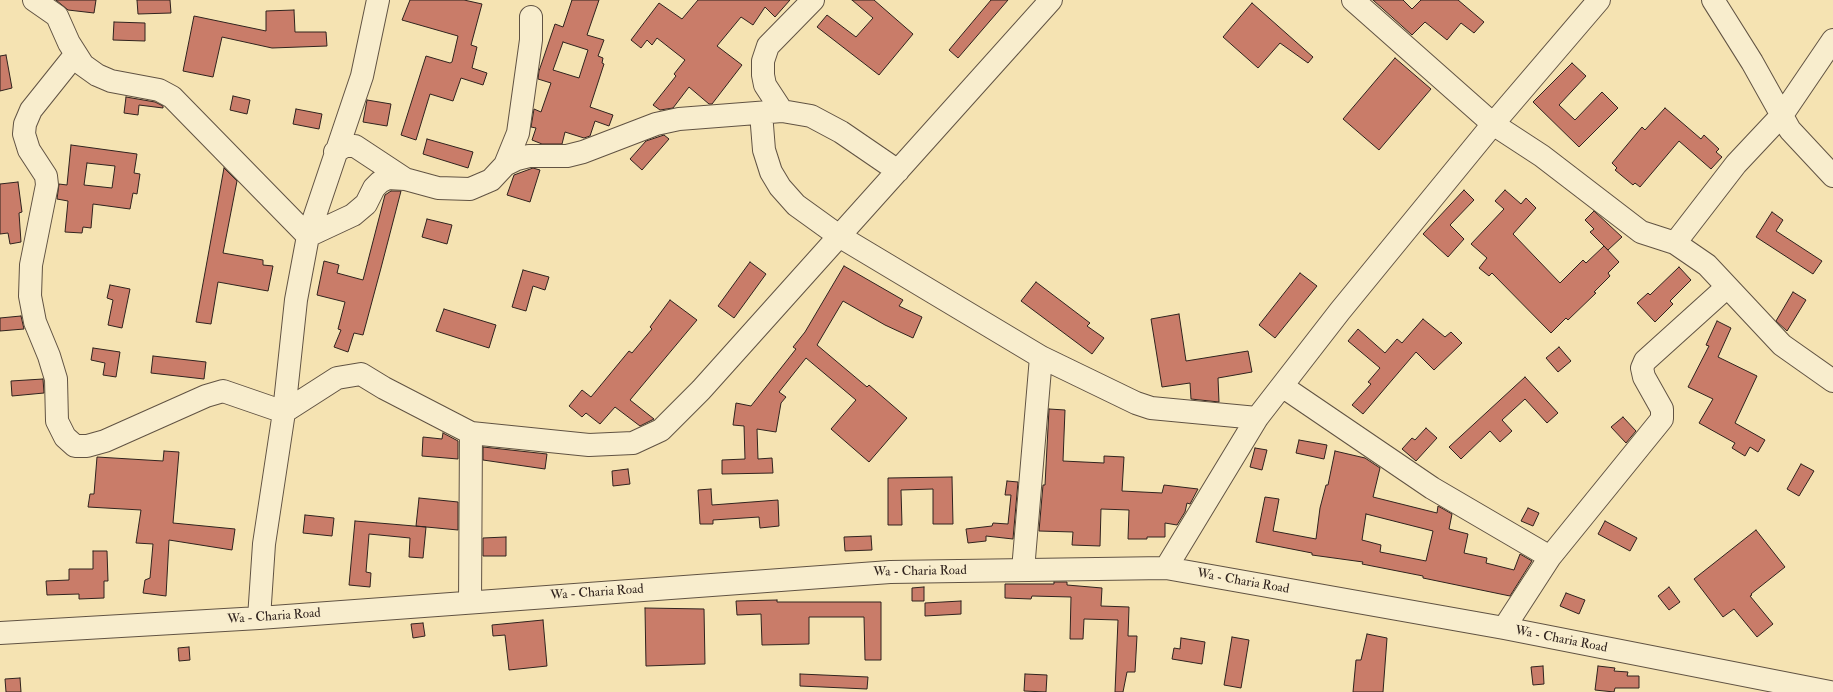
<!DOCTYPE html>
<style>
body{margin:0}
canvas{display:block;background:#f5e3b2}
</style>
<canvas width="1833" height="692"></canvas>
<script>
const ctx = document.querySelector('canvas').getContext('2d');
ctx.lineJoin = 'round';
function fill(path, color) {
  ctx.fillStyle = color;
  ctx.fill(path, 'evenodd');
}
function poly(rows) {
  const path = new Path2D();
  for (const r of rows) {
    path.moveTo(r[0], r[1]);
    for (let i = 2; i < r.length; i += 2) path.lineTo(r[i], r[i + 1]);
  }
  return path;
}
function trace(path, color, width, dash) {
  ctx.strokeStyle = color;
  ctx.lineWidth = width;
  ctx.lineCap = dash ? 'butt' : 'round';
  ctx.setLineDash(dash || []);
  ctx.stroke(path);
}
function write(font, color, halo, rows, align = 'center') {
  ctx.font = font + ' "IM FELL Double Pica",serif';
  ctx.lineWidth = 4;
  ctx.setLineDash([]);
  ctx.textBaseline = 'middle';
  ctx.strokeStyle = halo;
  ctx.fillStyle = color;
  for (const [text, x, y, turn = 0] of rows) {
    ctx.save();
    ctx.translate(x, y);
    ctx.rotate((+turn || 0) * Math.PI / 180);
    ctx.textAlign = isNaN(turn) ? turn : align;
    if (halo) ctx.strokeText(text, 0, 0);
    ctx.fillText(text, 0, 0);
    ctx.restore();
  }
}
const building = poly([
 [56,0,96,0,94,13,68,10,56,0],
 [137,0,170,0,171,13,138,14,137,0],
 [410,0,464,0,482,4,471,45,477,47,472,68,487,73,483,85,461,78,453,101,430,94,416,140,401,135,426,56,450,63,452,62,458,36,402,20,410,0],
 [572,0,599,0,587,35,604,40,598,56,603,58,602,63,604,64,590,107,613,115,609,126,595,121,590,136,584,138,565,132,562,144,542,144,532,140,536,128,531,127,534,109,541,112,551,83,538,79,539,71,555,24,563,27,572,0],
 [563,42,588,50,579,78,553,70,563,42],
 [698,0,790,0,775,17,765,7,753,25,741,17,717,46,742,65,712,104,709,104,689,87,673,108,660,110,653,105,676,76,674,74,685,60,657,38,652,45,647,40,641,48,631,40,659,3,682,19,698,0],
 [852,0,874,0,913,34,879,75,817,27,827,15,856,37,873,18,852,0],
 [991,0,1008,0,958,58,949,50,991,0],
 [1373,0,1403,0,1412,9,1421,0,1458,0,1484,22,1474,33,1461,23,1447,40,1425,22,1412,35,1373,0],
 [1252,3,1313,57,1308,63,1280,43,1258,68,1223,37,1252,3],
 [294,10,295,32,326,32,327,46,272,48,222,37,213,77,183,71,194,16,266,31,266,11,294,10],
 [114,22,145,23,145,41,113,40,114,22],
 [6,55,12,88,0,91,0,56,6,55],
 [1395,58,1431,89,1379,150,1343,119,1395,58],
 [1572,63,1586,76,1559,105,1575,120,1602,92,1618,108,1579,147,1533,102,1572,63],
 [233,96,250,100,247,114,230,110,233,96],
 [126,97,155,102,163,106,163,108,139,105,138,115,124,113,126,97],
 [367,100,391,104,387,126,363,122,367,100],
 [1665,108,1701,139,1704,135,1719,149,1716,152,1722,157,1711,169,1679,141,1640,187,1635,183,1633,185,1615,170,1617,168,1612,163,1642,127,1645,130,1665,108],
 [296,109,322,114,319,129,293,124,296,109],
 [664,135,669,139,642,170,630,159,646,141,664,135],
 [427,139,473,152,468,168,423,154,427,139],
 [71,145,137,154,134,173,140,174,137,194,133,193,130,209,93,204,91,228,83,227,82,233,65,232,68,201,57,199,59,184,67,185,71,145],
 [87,163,115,166,112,188,84,185,87,163],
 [224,168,237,181,223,253,263,260,263,265,273,266,268,291,218,282,211,324,196,322,224,168],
 [533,168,540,170,530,202,507,195,514,175,533,168],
 [18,182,22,212,19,213,21,242,10,244,8,233,0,234,0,184,18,182],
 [1464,190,1474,200,1450,225,1464,239,1448,257,1423,234,1464,190],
 [1505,190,1521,204,1526,198,1536,208,1513,234,1560,283,1583,260,1586,263,1604,246,1619,262,1608,273,1610,276,1594,292,1596,293,1568,320,1566,318,1551,333,1492,273,1489,276,1479,268,1487,258,1471,244,1504,209,1495,201,1505,190],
 [391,191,401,191,381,268,363,335,354,333,348,352,334,347,341,330,338,329,345,302,317,295,324,261,339,265,337,273,363,280,385,195,391,191],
 [1594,211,1622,237,1608,250,1590,232,1594,229,1585,220,1594,211],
 [1772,212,1783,220,1776,231,1822,261,1813,274,1756,237,1772,212],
 [427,219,452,225,447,244,422,237,427,219],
 [750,262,766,274,734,318,718,306,750,262],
 [844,266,903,300,899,306,922,317,913,338,885,325,843,301,817,345,867,387,869,385,907,418,869,462,831,429,856,400,806,358,779,392,786,397,781,403,776,432,757,429,758,459,772,458,773,473,722,474,722,460,745,459,744,426,733,425,736,403,751,406,796,349,793,347,805,332,844,266],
 [1679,267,1691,280,1670,301,1673,304,1655,322,1637,303,1648,293,1650,295,1679,267],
 [523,270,549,277,545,290,533,286,526,311,512,307,523,270],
 [1300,273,1317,286,1275,338,1259,325,1300,273],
 [1036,282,1090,323,1087,326,1104,338,1092,354,1021,301,1036,282],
 [110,285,130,289,122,328,108,325,113,300,107,298,110,285],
 [1793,292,1806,300,1787,331,1776,321,1793,292],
 [670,300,697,320,630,400,654,419,640,426,615,407,600,424,586,413,582,417,569,406,582,390,591,397,629,351,632,353,652,329,650,327,670,300],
 [444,309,496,325,489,348,436,331,444,309],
 [1179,314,1186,361,1248,351,1252,372,1218,378,1219,402,1191,399,1190,383,1162,387,1151,319,1179,314],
 [21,316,24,329,0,331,0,318,21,316],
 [1423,319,1445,337,1451,332,1462,343,1434,370,1416,352,1363,414,1352,405,1371,384,1368,382,1380,368,1348,341,1358,329,1385,353,1397,339,1402,343,1423,319],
 [1717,321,1731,328,1718,357,1757,376,1735,423,1765,440,1758,452,1750,447,1745,456,1732,448,1735,443,1699,423,1713,399,1688,387,1709,346,1706,345,1717,321],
 [1559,347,1571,361,1558,372,1546,358,1559,347],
 [93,348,120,352,116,377,103,375,105,363,91,360,93,348],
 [153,356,206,362,204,379,151,373,153,356],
 [1525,377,1558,413,1547,423,1525,399,1502,420,1512,431,1500,442,1490,431,1461,459,1449,447,1525,377],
 [43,379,44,393,12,396,11,381,43,379],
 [1049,409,1065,410,1063,461,1104,463,1104,456,1124,457,1122,491,1162,493,1164,485,1198,489,1190,504,1187,503,1185,512,1177,525,1165,523,1165,537,1147,537,1147,539,1128,539,1129,510,1101,509,1100,546,1072,545,1073,532,1039,531,1043,485,1045,485,1049,409],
 [1623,417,1636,431,1626,443,1611,427,1623,417],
 [1426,428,1437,438,1416,461,1402,449,1412,438,1415,440,1426,428],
 [443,433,458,441,458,459,422,456,423,437,442,439,443,433],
 [1299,440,1327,445,1324,459,1296,453,1299,440],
 [483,447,547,454,545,469,483,460,483,447],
 [1255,448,1267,450,1262,470,1250,467,1255,448],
 [164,451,179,452,173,523,235,529,232,550,169,540,166,596,143,593,145,580,150,578,153,544,136,543,141,510,88,507,90,494,94,494,97,457,163,461,164,451],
 [1335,451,1365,458,1380,468,1373,497,1437,513,1438,506,1452,514,1449,529,1468,534,1464,553,1487,558,1486,563,1514,570,1520,554,1532,561,1510,596,1423,578,1423,576,1362,564,1363,562,1312,555,1312,553,1256,542,1265,497,1279,499,1273,531,1316,539,1320,508,1326,485,1328,485,1335,451],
 [1366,514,1433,531,1426,561,1380,552,1381,545,1362,540,1366,514],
 [1801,464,1814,471,1799,496,1787,489,1801,464],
 [628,469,630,484,613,486,612,471,628,469],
 [952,477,953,524,933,524,933,489,901,490,902,525,888,525,888,478,952,477],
 [1007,481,1018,482,1013,539,986,536,986,541,968,543,966,529,992,526,993,523,1008,524,1011,495,1005,495,1007,481],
 [711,489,712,505,778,500,779,526,760,528,759,517,713,520,713,524,700,524,698,490,711,489],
 [419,498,458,502,458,530,416,526,419,498],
 [1528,508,1539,513,1533,526,1521,521,1528,508],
 [305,515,334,518,332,536,303,533,305,515],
 [355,521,426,527,423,558,409,557,410,538,369,534,366,572,371,573,370,587,349,585,355,521],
 [1605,521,1637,538,1630,551,1598,534,1605,521],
 [1756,530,1785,567,1751,594,1752,595,1750,596,1773,624,1757,637,1734,609,1723,617,1694,579,1756,530],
 [871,536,872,550,845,551,844,537,871,536],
 [506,537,506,556,483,556,483,538,506,537],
 [93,551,107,551,108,581,104,581,104,598,79,599,79,594,47,595,46,581,69,580,69,569,93,569,93,551],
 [1054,582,1067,582,1067,585,1102,588,1101,606,1129,607,1128,636,1137,636,1135,672,1127,672,1123,692,1115,692,1118,620,1084,619,1083,639,1070,639,1071,597,1032,596,1031,599,1005,598,1005,584,1054,584,1054,582],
 [924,587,924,601,912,601,912,588,924,587],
 [1669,587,1680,602,1669,610,1658,596,1669,587],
 [1566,593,1585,600,1579,614,1560,606,1566,593],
 [777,600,777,602,881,602,881,660,865,660,864,617,809,617,809,644,762,645,761,614,737,615,736,601,777,600],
 [961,601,961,614,925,616,925,603,961,601],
 [645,608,704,609,705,664,646,666,645,608],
 [543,620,547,666,509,670,505,635,493,636,492,625,543,620],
 [423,623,425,636,413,638,411,624,423,623],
 [1367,634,1387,638,1383,692,1353,692,1356,660,1361,660,1367,634],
 [1232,637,1249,640,1241,688,1224,685,1232,637],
 [1181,638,1205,642,1202,664,1172,659,1174,648,1180,649,1181,638],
 [189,647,190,660,179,661,178,648,189,647],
 [1543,666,1544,684,1533,685,1531,667,1543,666],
 [1598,666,1615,668,1614,671,1628,672,1627,676,1639,676,1639,688,1615,688,1614,692,1595,690,1598,666],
 [800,674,868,677,867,689,800,686,800,674],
 [1025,674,1047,675,1046,692,1024,691,1025,674],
 [20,678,21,692,6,692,5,679,20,678]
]);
const minor = poly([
 [34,0,57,16,69,43,83,65,97,75,111,81,159,90,172,97,308,236,353,215,366,204,374,188,380,182,388,178,405,179],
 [1353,0,1493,124,1542,156,1641,232,1675,243,1707,265,1782,345,1833,381],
 [1713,0,1752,62,1790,130,1833,176],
 [531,17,531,40,518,133,505,165,517,159,529,156,567,156,583,152,656,124,679,119,782,111,811,116,841,132,898,171],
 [75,55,31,110,25,124,24,134,29,150,46,176,47,185,31,265,30,296,35,322,49,356,56,379,57,421,65,437,75,446,87,446,105,441,206,396,223,391,284,412,337,378,361,374,384,388,471,433,589,445,633,443,661,430,701,390,1051,0],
 [782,111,765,85,763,75,763,61,768,46,813,0],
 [761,113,764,150,771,172,780,187,796,205,839,236,1041,357,1136,403,1151,408,1257,418],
 [335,152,345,146,355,146,405,179,438,188,470,189,491,180,505,165],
 [1675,243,1736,164,1782,115,1833,40],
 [1282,386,1432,488,1550,557],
 [1166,568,1257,418,1340,311,1493,124,1599,0],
 [1023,570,1041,357],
 [470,602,471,433],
 [259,618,264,544,284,412,296,300,308,236,362,76,378,0],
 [1504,628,1550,557,1662,419,1662,409,1644,377,1642,368,1645,361,1727,287],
 [0,633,259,618,890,572,1166,568,1504,628,1830,692]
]);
const streetNames = [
 ["Wa - Charia Road",920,572,-1],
 ["Wa - Charia Road",1243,582,10],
 ["Wa - Charia Road",597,593,-4],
 ["Wa - Charia Road",274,617,-4],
 ["Wa - Charia Road",1561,640,11]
];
fill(building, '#c97c69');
trace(building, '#30231e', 1);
trace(minor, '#615343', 24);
trace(minor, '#f8edcd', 22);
write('13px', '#30231e', '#f8edcd', streetNames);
</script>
